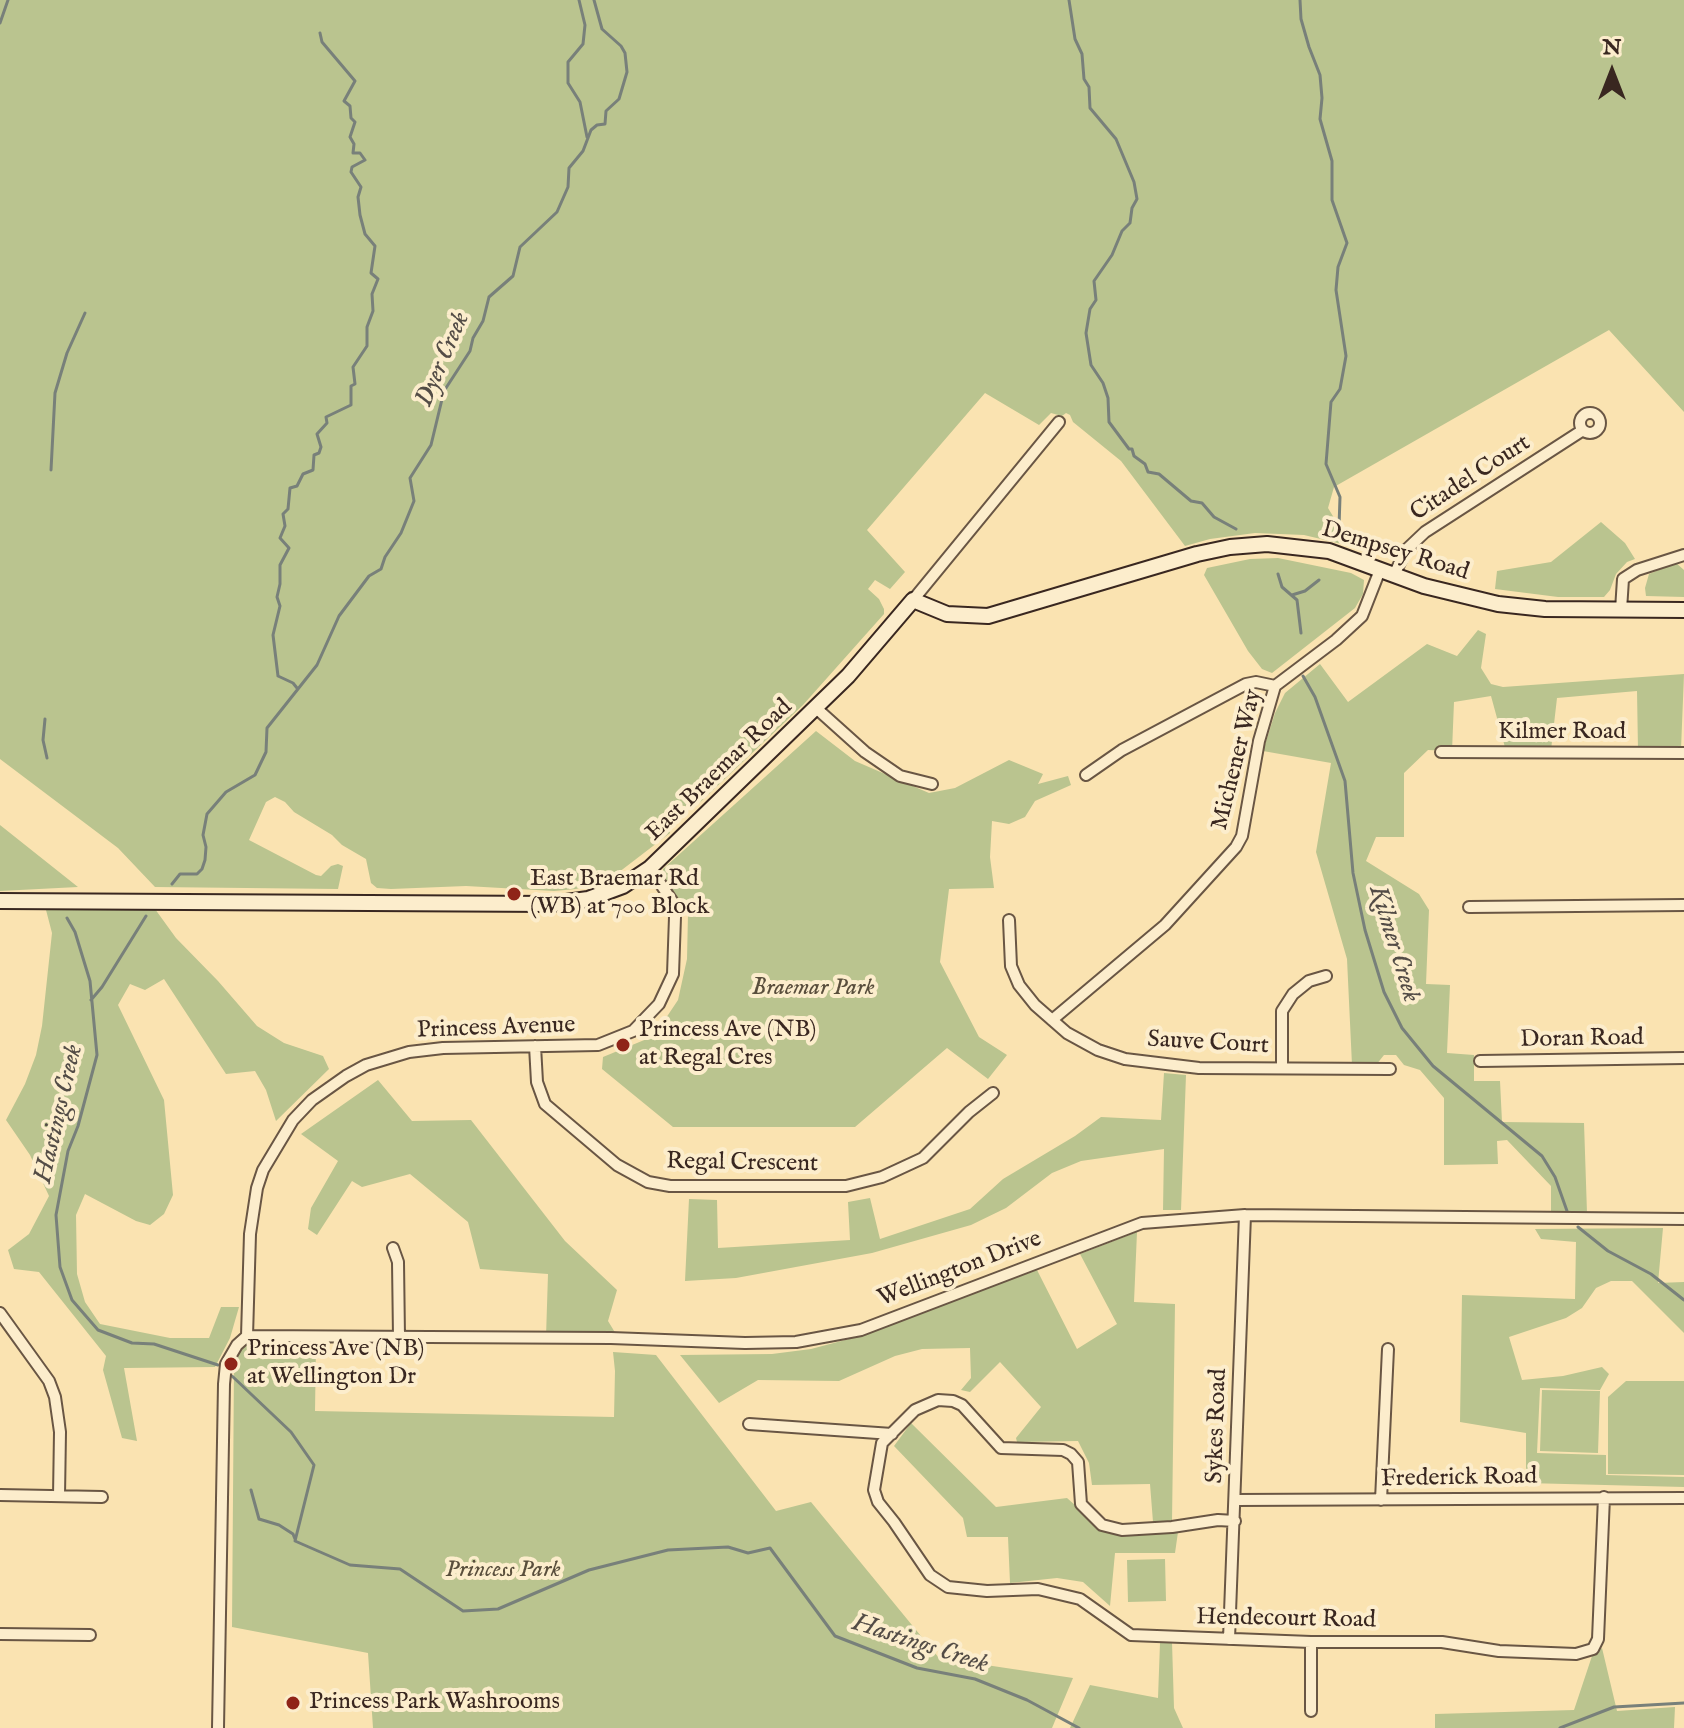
<!DOCTYPE html>
<style>
body{margin:0}
#map{position:relative;width:1684px;height:1728px;overflow:hidden;background:#fae3b1;font-family:"IM FELL English",serif}
canvas{display:block}
.north{position:absolute;left:1572px;top:32px;width:80px;height:80px;-webkit-text-stroke:6px #fcedcc;paint-order:stroke;rotate:0deg;font-size:22px;font-weight:700;line-height:32px;text-align:center;color:#392720}
.north::after{content:'';display:block;margin:auto;width:28px;height:36px;background:#392720;clip-path:polygon(50% 0,100% 100%,50% 72%,0 100%)}
</style>
<div id="map">
<canvas width="1684" height="1728"></canvas>
<div class="north">N</div>
</div>
<script>
const ctx = document.querySelector('canvas').getContext('2d');
ctx.lineJoin = 'round';
function fill(path, color) {
  ctx.fillStyle = color;
  ctx.fill(path, 'evenodd');
}
function poly(rows) {
  const path = new Path2D();
  for (const r of rows) {
    if (r.length === 3) {
      path.moveTo(r[0] + r[2], r[1]);
      path.arc(r[0], r[1], r[2], 0, 2 * Math.PI);
      continue;
    }
    path.moveTo(r[0], r[1]);
    for (let i = 2; i < r.length; i += 2) path.lineTo(r[i], r[i + 1]);
  }
  return path;
}
function trace(path, color, width, dash) {
  ctx.strokeStyle = color;
  ctx.lineWidth = width;
  ctx.lineCap = dash ? 'butt' : 'round';
  ctx.setLineDash(dash || []);
  ctx.stroke(path);
}
function write(font, color, halo, rows, align = 'center') {
  ctx.font = font + ' "IM FELL English",serif';
  ctx.lineWidth = 8;
  ctx.setLineDash([]);
  ctx.textBaseline = 'middle';
  ctx.strokeStyle = halo;
  ctx.fillStyle = color;
  for (const [text, x, y, turn = 0] of rows) {
    ctx.save();
    ctx.translate(x, y);
    ctx.rotate((+turn || 0) * Math.PI / 180);
    ctx.textAlign = isNaN(turn) ? turn : align;
    if (halo) ctx.strokeText(text, 0, 0);
    ctx.fillText(text, 0, 0);
    ctx.restore();
  }
}
const green = poly([
 [0,0,1684,0,1684,412,1609,330,1334,487,1328,508,1348,541,1346,545,1304,535,1255,533,1210,539,1185,546,1121,461,1073,422,1070,415,1066,413,1062,416,1051,413,1039,425,985,393,867,530,905,572,890,589,875,580,868,589,879,599,884,609,884,614,803,705,693,809,681,805,677,807,667,819,670,833,610,879,576,889,554,891,466,886,391,889,377,888,371,883,366,859,342,845,332,835,294,812,285,802,275,797,266,802,249,840,316,875,321,876,331,866,338,864,343,866,338,889,155,887,118,848,0,759],
 [1601,522,1625,543,1635,559,1627,562,1616,574,1610,590,1604,597,1558,597,1495,589,1497,571,1551,562],
 [1278,558,1351,573,1364,580,1363,594,1355,608,1272,673,1262,669,1248,651,1204,575,1207,568,1250,559],
 [1676,563,1684,570,1684,597,1646,596,1645,588,1649,574],
 [1478,630,1486,634,1481,668,1491,684,1503,687,1684,674,1681,749,1638,750,1637,691,1557,698,1551,750,1506,751,1491,696,1454,702,1452,751,1428,750,1404,773,1404,837,1376,837,1366,861,1419,894,1429,910,1426,984,1450,985,1447,1053,1474,1055,1474,1081,1500,1081,1502,1122,1584,1123,1587,1213,1551,1213,1551,1186,1507,1140,1497,1141,1498,1164,1444,1165,1444,1098,1420,1070,1404,1065,1396,1055,1384,1055,1376,1065,1352,1065,1347,959,1316,852,1331,763,1263,751,1275,713,1285,693,1320,664,1348,702,1427,644,1457,656],
 [816,731,855,761,929,793,955,788,1009,760,1043,774,1038,784,1068,776,1071,785,1035,801,1025,817,1009,824,992,821,990,857,994,888,949,889,940,962,979,1037,1007,1055,988,1079,947,1048,855,1127,673,1127,602,1069,603,1057,654,1036,678,1000,687,959,688,914,662,883,663,869],
 [0,825,78,887,0,891],
 [155,909,176,938,218,981,257,1026,284,1043,323,1056,329,1069,276,1121,266,1090,255,1071,226,1074,164,979,145,990,130,984,118,1005,164,1100,173,1195,164,1214,150,1225,136,1221,85,1194,76,1215,77,1274,85,1302,100,1324,170,1338,209,1338,221,1307,239,1307,230,1338,215,1367,124,1368,137,1441,122,1438,103,1370,106,1356,39,1272,14,1269,8,1250,29,1234,49,1196,30,1155,6,1120,25,1084,36,1055,42,1026,52,933,46,910],
 [1164,1073,1186,1075,1181,1210,1163,1210,1164,1149,1081,1161,1052,1173,1006,1208,971,1225,872,1253,736,1278,685,1281,689,1199,717,1200,718,1248,850,1240,848,1202,870,1198,880,1239,970,1209,1003,1179,1075,1136,1101,1117,1161,1120],
 [378,1080,412,1121,471,1120,565,1241,617,1290,608,1321,619,1339,546,1337,548,1274,480,1269,468,1222,410,1174,362,1187,352,1181,317,1235,308,1229,311,1208,338,1161,301,1134],
 [1663,1228,1658,1283,1684,1282,1684,1333,1632,1281,1611,1281,1596,1288,1582,1308,1566,1318,1509,1337,1522,1380,1563,1376,1602,1367,1609,1374,1600,1390,1540,1388,1537,1453,1606,1455,1606,1475,1684,1477,1684,1487,1526,1483,1526,1433,1460,1422,1462,1295,1575,1299,1576,1242,1541,1239,1535,1229],
 [1137,1232,1134,1302,1175,1304,1172,1521,1153,1522,1150,1484,1092,1485,1089,1463,1078,1441,1017,1442,1016,1438,1041,1407,1000,1362,970,1392,961,1390,971,1378,970,1348,922,1349,895,1356,839,1381,758,1380,719,1403,680,1355,772,1354,811,1349,860,1336,1037,1270,1077,1349,1117,1324,1080,1254],
 [249,1344,316,1345,315,1411,614,1417,615,1371,613,1352,656,1355,776,1511,811,1502,939,1658,1073,1678,1052,1728,373,1728,368,1653,232,1627,234,1365,241,1349],
 [1626,1381,1684,1381,1684,1475,1608,1474,1608,1397],
 [1542,1390,1600,1391,1598,1453,1540,1451],
 [911,1423,996,1507,1067,1498,1101,1528,1123,1534,1178,1532,1175,1553,1115,1553,1110,1606,1083,1582,1057,1578,1010,1583,1008,1537,967,1537,963,1518,894,1446],
 [1165,1559,1166,1601,1128,1602,1127,1560],
 [1172,1642,1174,1708,1183,1728,1070,1728,1090,1685,1158,1698,1160,1643],
 [1602,1648,1617,1711,1675,1707,1674,1728,1435,1728,1435,1714,1574,1710,1592,1656]
]);
const stream = poly([
 [579,0,585,25,583,44,568,62,568,83,580,102,587,137],
 [1069,0,1075,39,1082,54,1084,79,1089,87,1090,108,1116,139,1134,182,1137,199,1132,208,1130,223,1122,231,1112,255,1094,281,1096,300,1090,309,1086,333,1091,365,1103,383,1108,398,1109,422,1129,449,1132,449,1134,456,1145,464,1148,472,1159,474,1191,501,1202,503,1214,517,1236,529],
 [1300,0,1301,19,1309,47,1320,75,1322,98,1320,119,1332,161,1332,200,1347,243,1338,267,1336,290,1346,356,1340,389,1331,402,1326,464,1340,497,1339,527,1333,538],
 [0,23,8,0],
 [51,470,55,393,67,353,85,313],
 [1278,574,1282,587,1297,600,1301,633],
 [1292,595,1305,591,1319,580],
 [1303,676,1315,697,1345,781,1353,873,1365,930,1384,992,1402,1028,1433,1066,1542,1156,1555,1177,1567,1211],
 [297,688,293,683,278,676,273,635,280,606,277,597,280,584,280,565,289,548,280,538,285,526,283,514,288,509,290,488,297,486,303,474,313,470,314,455,319,453,321,447,317,434,327,423,326,417,351,405,351,386,355,384,353,367,367,346,367,327,373,311,372,294,378,279,371,273,375,246,365,234,360,215,358,197,361,187,351,172,352,167,365,160,360,153,353,153,354,144,350,137,355,122,351,118,350,106,344,101,355,81,322,42,320,33],
 [45,719,43,740,47,758],
 [172,884,180,874,197,874,202,869,205,860,206,847,203,835,207,814,226,792,255,775,266,752,267,728,317,665,339,616,369,576,381,569,385,557,401,533,414,501,410,478,431,445,444,391,470,351,473,338,483,321,489,297,513,276,520,247,557,212,568,187,569,168,583,151,591,130,597,125,605,124,606,111,619,99,627,72,625,53,621,46,602,29,594,0],
 [67,918,75,932,90,981,97,1055,78,1126,68,1151,56,1215,60,1267,72,1300,98,1330,132,1343,154,1344,218,1365],
 [91,1000,102,987,146,916],
 [1578,1227,1608,1251,1651,1274,1684,1300],
 [232,1376,291,1432,314,1465,295,1541,350,1565,400,1569,463,1611,498,1609,589,1570,668,1550,728,1547,748,1553,770,1548,835,1636,917,1668,975,1679,1027,1700,1079,1728],
 [251,1490,259,1519,279,1525,293,1534,295,1539],
 [1560,1728,1614,1707,1684,1703]
]);
const street = poly([
 [1590,423,10],
 [1394,575,1406,550,1425,532,1583,430],
 [913,600,1059,422],
 [1621,610,1623,579,1637,570,1684,555],
 [816,708,865,752,900,776,932,784],
 [1441,752,1684,753],
 [1086,775,1122,750,1246,684,1256,682,1275,686],
 [1469,907,1684,905],
 [1009,920,1011,966,1019,985,1035,1005,1067,1033,1098,1050,1125,1059,1199,1068,1390,1069],
 [1052,1020,1165,925,1236,847,1242,836,1259,741,1275,686,1336,640,1362,616,1380,570],
 [535,1046,537,1082,545,1104,617,1165,648,1182,670,1186,846,1186,882,1177,923,1158,969,1112,993,1093],
 [1480,1061,1684,1058],
 [1282,1068,1282,1011,1293,994,1309,981,1326,976],
 [393,1248,398,1262,399,1337],
 [0,1313,49,1381,55,1397,60,1432,59,1496],
 [247,1336,611,1338,745,1343,796,1342,861,1330,1142,1223,1245,1215,1684,1219],
 [749,1424,892,1434],
 [0,1495,102,1497],
 [1235,1500,1684,1498],
 [1381,1500,1388,1349],
 [1235,1521,1218,1520,1172,1527,1122,1530,1102,1525,1081,1504,1078,1462,1071,1454,1063,1450,1001,1448,962,1405,953,1401,938,1400,915,1410,882,1443,874,1490,878,1502,894,1522,930,1575,948,1587,987,1591,1038,1589,1080,1599,1131,1635,1311,1642,1442,1642,1499,1651,1576,1654,1593,1649,1598,1639,1604,1497],
 [0,1634,90,1635],
 [1229,1639,1245,1215],
 [1311,1642,1311,1711],
 [218,1728,224,1384,226,1364,237,1345,247,1336,250,1234,257,1188,263,1170,293,1120,312,1100,346,1076,366,1065,409,1052,443,1048,598,1045,633,1031,659,1004,673,974,675,917,672,901,650,868]
]);
const secondary = poly([
 [0,901,552,904,588,899,623,886,650,868,848,676,913,600,947,614,988,616,1197,554,1230,547,1267,544,1329,551,1424,586,1498,604,1545,609,1684,610]
]);
const markers = [
 [514,894,8,"#8f2418"],
 [623,1045,8,"#8f2418"],
 [231,1364,8,"#8f2418"],
 [293,1703,8,"#8f2418"]
];
const streetNames = [
 ["Citadel Court",1471,479,-33],
 ["Dempsey Road",1395,552,17],
 ["Kilmer Road",1562,733],
 ["Michener Way",1238,760,-76],
 ["East Braemar Road",720,771,-44],
 ["Princess Avenue",496,1029,-2],
 ["Doran Road",1582,1040,-1],
 ["Sauve Court",1208,1044,3],
 ["Regal Crescent",742,1164,1],
 ["Wellington Drive",960,1270,-21],
 ["Sykes Road",1218,1426,-88],
 ["Frederick Road",1459,1479,-1],
 ["Hendecourt Road",1286,1620,1]
];
const poiNames = [
 ["East Braemar Rd",530,880],
 ["(WB) at 700 Block",530,908],
 ["Princess Ave (NB)",639,1031],
 ["at Regal Cres",639,1059],
 ["Princess Ave (NB)",247,1350],
 ["at Wellington Dr",247,1378],
 ["Princess Park Washrooms",309,1703]
];
const parkNames = [
 ["Braemar Park",813,989],
 ["Princess Park",503,1571]
];
const waterNames = [
 ["Dyer Creek",444,360,-67],
 ["Kilmer Creek",1393,944,73],
 ["Hastings Creek",60,1114,-77],
 ["Hastings Creek",920,1645,18]
];
fill(green, '#bac48f');
trace(stream, '#78807a', 3);
trace(street, '#695644', 14);
trace(secondary, '#392720', 18);
trace(street, '#fcedcc', 10);
trace(secondary, '#fcedcc', 14);
for (const [x, y, r, color] of markers) {
  const dot = new Path2D();
  dot.arc(x, y, r, 0, 2 * Math.PI);
  ctx.fillStyle = color;
  ctx.fill(dot);
  trace(dot, '#fcedcc', 3);
}
write('24px', '#392720', '#fcedcc', streetNames);
write('24px', '#392720', '#fcedcc', poiNames, 'left');
write('italic 24px', '#594e3c', '#fcedcc', parkNames);
write('italic 26px', '#534c46', '#fcedcc', waterNames);
</script>
